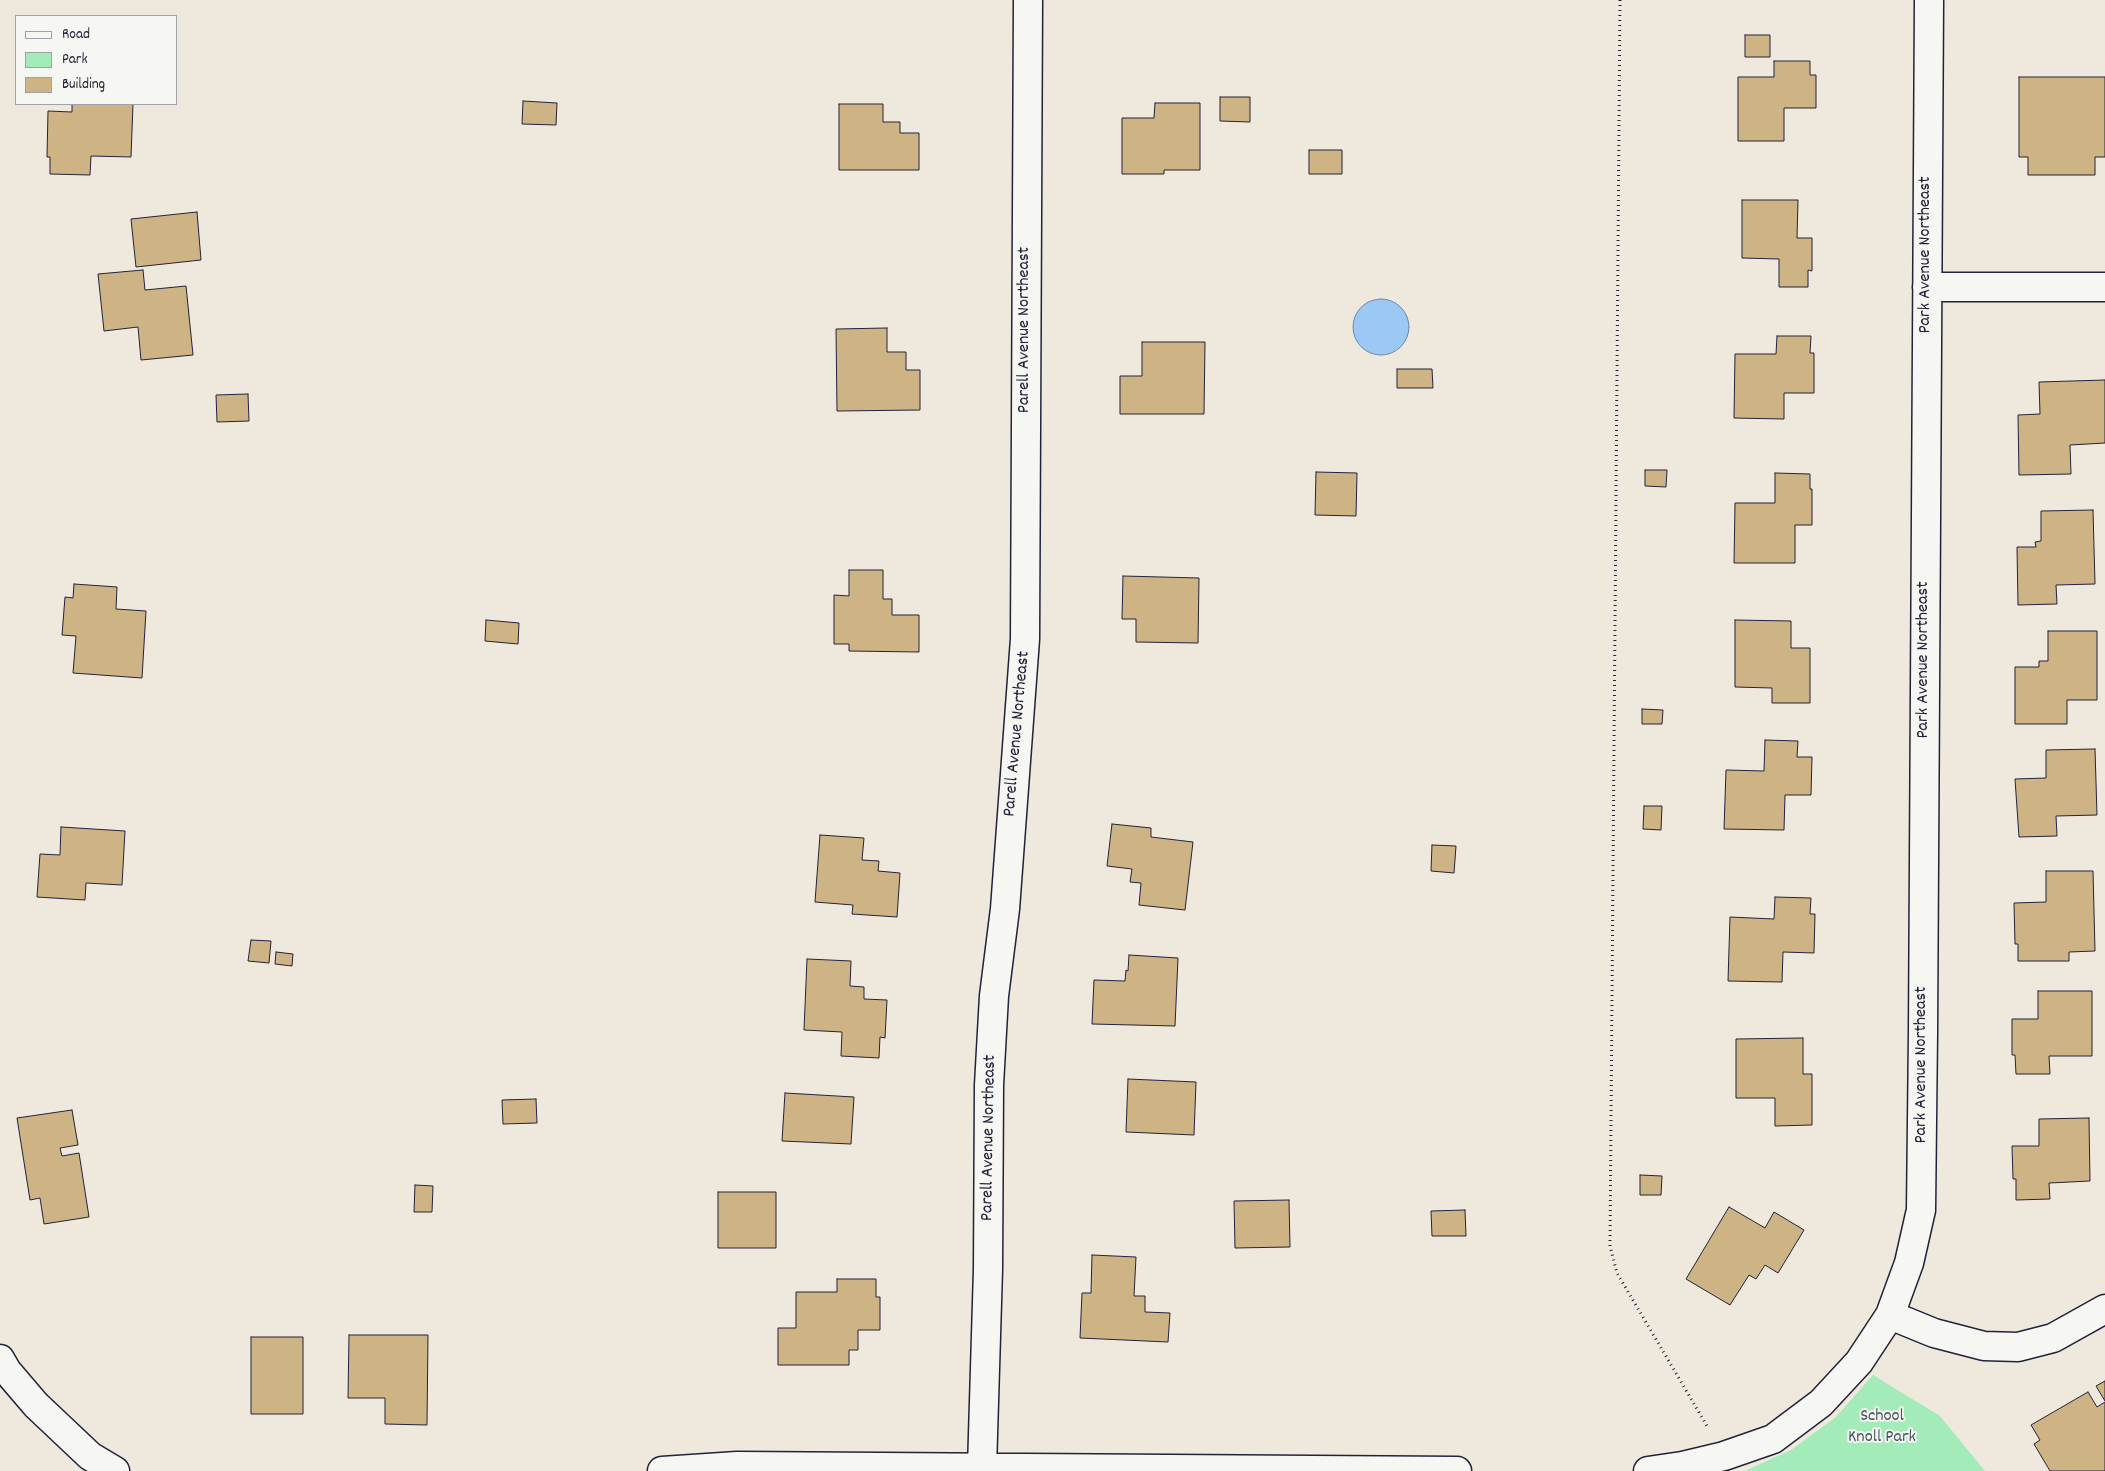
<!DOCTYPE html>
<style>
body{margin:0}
#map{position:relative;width:2105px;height:1471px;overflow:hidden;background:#eee9dc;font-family:Dekko,sans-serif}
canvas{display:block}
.legend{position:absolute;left:15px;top:15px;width:162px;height:90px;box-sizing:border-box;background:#f6f6f2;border:1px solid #a1a1a9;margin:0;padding:6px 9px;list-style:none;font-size:15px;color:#22223b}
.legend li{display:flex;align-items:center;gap:10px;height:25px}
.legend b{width:25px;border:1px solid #a1a1a9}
</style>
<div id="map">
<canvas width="2105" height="1471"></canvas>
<ul class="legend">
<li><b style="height:6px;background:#f6f6f2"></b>Road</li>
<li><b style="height:14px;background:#a3ebb9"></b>Park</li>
<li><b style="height:14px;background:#ceb484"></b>Building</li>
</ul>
</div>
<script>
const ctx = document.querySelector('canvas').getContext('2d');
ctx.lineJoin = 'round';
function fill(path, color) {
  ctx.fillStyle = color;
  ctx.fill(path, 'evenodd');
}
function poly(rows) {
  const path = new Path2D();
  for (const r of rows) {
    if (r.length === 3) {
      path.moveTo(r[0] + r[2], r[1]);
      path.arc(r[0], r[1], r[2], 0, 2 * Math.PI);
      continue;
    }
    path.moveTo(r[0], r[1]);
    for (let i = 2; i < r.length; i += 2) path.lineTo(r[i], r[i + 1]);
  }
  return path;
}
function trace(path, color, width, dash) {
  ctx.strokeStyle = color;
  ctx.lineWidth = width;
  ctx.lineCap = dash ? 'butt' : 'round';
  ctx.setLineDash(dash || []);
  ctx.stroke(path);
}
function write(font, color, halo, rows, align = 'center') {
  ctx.font = font + ' Dekko,sans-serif';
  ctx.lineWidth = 4;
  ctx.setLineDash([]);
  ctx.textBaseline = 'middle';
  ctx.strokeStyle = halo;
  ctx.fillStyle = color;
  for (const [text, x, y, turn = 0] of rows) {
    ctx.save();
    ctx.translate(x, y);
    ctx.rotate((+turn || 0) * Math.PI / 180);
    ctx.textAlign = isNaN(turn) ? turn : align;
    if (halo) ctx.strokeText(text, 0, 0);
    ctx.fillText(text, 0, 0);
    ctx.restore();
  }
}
const green = poly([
 [1873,1375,1940,1416,1985,1471,1745,1471,1791,1450,1836,1417]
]);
const water = poly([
 [1381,327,28]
]);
const building = poly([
 [1745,35,1770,35,1770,57,1745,57,1745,35],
 [1774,61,1810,61,1810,75,1816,75,1816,108,1784,108,1784,141,1738,141,1738,77,1774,77,1774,61],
 [2019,77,2105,77,2105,157,2095,157,2095,175,2028,175,2028,157,2019,157,2019,77],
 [1220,97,1250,97,1250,122,1220,121,1220,97],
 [523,101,557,103,556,125,522,124,523,101],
 [1155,103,1200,103,1200,170,1164,170,1164,174,1122,174,1122,118,1154,118,1155,103],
 [72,104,133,104,131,157,91,156,90,175,50,174,50,157,47,157,48,111,72,112,72,104],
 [839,104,883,104,883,122,900,122,900,133,919,133,919,170,839,170,839,104],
 [1309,150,1342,150,1342,174,1309,174,1309,150],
 [1742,200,1798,200,1797,238,1812,238,1812,271,1808,270,1808,287,1779,287,1779,259,1742,258,1742,200],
 [197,212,201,260,136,267,131,219,197,212],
 [143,270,145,290,186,286,193,355,141,360,138,327,104,331,98,274,143,270],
 [887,328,887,352,906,352,906,370,920,370,920,410,837,411,836,329,887,328],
 [1777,336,1811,336,1810,353,1814,353,1814,393,1784,393,1784,419,1734,418,1735,354,1776,354,1777,336],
 [1142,342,1205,342,1204,414,1120,414,1120,376,1142,376,1142,342],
 [1397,369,1432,369,1433,388,1397,388,1397,369],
 [2105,380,2105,443,2070,445,2071,474,2019,475,2018,415,2040,414,2039,382,2105,380],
 [248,394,249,421,217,422,216,395,248,394],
 [1645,470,1667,470,1666,487,1645,486,1645,470],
 [1316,472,1357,473,1356,516,1315,515,1316,472],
 [1775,473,1810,474,1810,489,1812,489,1812,525,1795,525,1795,563,1734,563,1735,503,1775,503,1775,473],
 [2093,510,2095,584,2056,585,2057,604,2018,605,2017,547,2036,547,2035,542,2041,541,2041,511,2093,510],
 [849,570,883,570,883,599,892,599,892,615,919,615,919,652,849,651,849,644,834,644,834,595,849,596,849,570],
 [1123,576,1199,578,1198,643,1136,642,1136,619,1122,619,1123,576],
 [74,584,117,587,116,609,146,611,142,678,73,673,76,636,62,635,65,597,73,598,74,584],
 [486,620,519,623,518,644,485,641,486,620],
 [1735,620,1791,621,1791,648,1810,648,1810,703,1772,703,1772,688,1735,687,1735,620],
 [2048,631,2097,631,2097,700,2067,700,2067,724,2015,724,2015,667,2039,667,2039,661,2048,661,2048,631],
 [1642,709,1663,710,1662,724,1642,724,1642,709],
 [1765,740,1798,741,1797,757,1812,757,1811,795,1785,795,1784,830,1724,829,1726,770,1764,771,1765,740],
 [2095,749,2097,815,2056,816,2057,836,2019,837,2015,779,2046,778,2046,750,2095,749],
 [1644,806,1662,806,1661,830,1643,829,1644,806],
 [1112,824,1151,828,1151,837,1193,842,1185,910,1139,905,1141,883,1130,882,1132,869,1107,866,1112,824],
 [61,827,125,831,122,885,86,883,85,900,37,897,40,854,60,855,61,827],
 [820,835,864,838,862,860,879,861,878,871,900,873,897,917,852,914,853,905,815,902,820,835],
 [1432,845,1456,846,1454,873,1431,871,1432,845],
 [2046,871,2093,871,2095,951,2069,952,2069,961,2018,961,2018,944,2015,944,2014,903,2046,902,2046,871],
 [1775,897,1811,898,1810,914,1815,914,1814,953,1783,952,1782,982,1728,981,1730,917,1774,919,1775,897],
 [251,940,271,941,269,963,248,961,251,940],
 [276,952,293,954,292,966,275,964,276,952],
 [1129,955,1178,958,1175,1026,1092,1024,1094,980,1125,981,1126,970,1128,971,1129,955],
 [807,959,851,961,850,986,864,987,864,999,887,1000,885,1038,880,1037,879,1058,841,1056,842,1032,804,1030,807,959],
 [2038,991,2092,991,2092,1056,2049,1056,2050,1074,2016,1074,2015,1055,2012,1055,2012,1019,2038,1019,2038,991],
 [1803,1038,1803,1074,1812,1074,1812,1125,1775,1126,1775,1098,1736,1098,1736,1039,1803,1038],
 [1128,1079,1196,1082,1194,1135,1126,1132,1128,1079],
 [785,1093,854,1097,851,1144,782,1141,785,1093],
 [536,1099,537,1123,503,1124,502,1100,536,1099],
 [72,1110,78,1145,60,1148,62,1156,79,1153,89,1217,44,1224,40,1198,30,1200,17,1118,72,1110],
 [2089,1118,2090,1181,2049,1183,2050,1199,2016,1200,2016,1179,2013,1179,2012,1146,2039,1146,2039,1119,2089,1118],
 [1640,1175,1662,1176,1661,1195,1640,1195,1640,1175],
 [415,1185,433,1186,432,1212,414,1212,415,1185],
 [718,1192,776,1192,776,1248,718,1248,718,1192],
 [1289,1200,1290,1247,1235,1248,1234,1201,1289,1200],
 [1729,1207,1765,1228,1774,1212,1804,1230,1778,1273,1765,1265,1756,1279,1749,1275,1730,1305,1686,1279,1729,1207],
 [1465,1210,1466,1236,1432,1236,1431,1211,1465,1210],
 [1092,1255,1136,1257,1134,1296,1145,1296,1145,1312,1170,1313,1168,1342,1080,1338,1082,1293,1091,1293,1092,1255],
 [837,1279,876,1279,876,1297,880,1297,880,1330,858,1330,858,1350,849,1350,849,1365,778,1365,778,1328,796,1328,796,1292,837,1292,837,1279],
 [349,1335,428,1335,427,1425,385,1424,385,1398,348,1398,349,1335],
 [251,1337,303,1337,303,1414,251,1414,251,1337],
 [2105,1381,2105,1401,2096,1386,2105,1381],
 [2088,1392,2097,1407,2105,1402,2105,1471,2050,1471,2034,1444,2040,1440,2031,1425,2088,1392]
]);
const path = poly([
 [1620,0,1610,1246,1617,1273,1707,1426]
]);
const minor = poly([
 [1927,287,2105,287],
 [1890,1315,1934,1333,1984,1346,2018,1347,2053,1338,2105,1309],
 [0,1359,7,1371,36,1405,90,1456,115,1471],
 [982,1468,988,1269,989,1085,994,996,1005,909,1025,639,1028,0],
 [662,1471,737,1466,1457,1471],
 [1648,1471,1682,1466,1724,1456,1773,1439,1821,1403,1859,1362,1890,1315,1909,1263,1921,1210,1923,1033,1929,0]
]);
const streetNames = [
 ["Park Avenue Northeast",1927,255,-90],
 ["Parell Avenue Northeast",1026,330,-90],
 ["Park Avenue Northeast",1925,660,-90],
 ["Parell Avenue Northeast",1018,734,-85],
 ["Park Avenue Northeast",1923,1065,-90],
 ["Parell Avenue Northeast",990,1138,-89]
];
const parkNames = [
 ["School",1882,1418],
 ["Knoll Park",1882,1439]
];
fill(green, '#a3ebb9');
fill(water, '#9bc8f5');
trace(water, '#6b86ab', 1);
fill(building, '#ceb484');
trace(building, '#22223b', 1);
trace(minor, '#22223b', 31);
trace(path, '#22223b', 3, [1, 4]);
trace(minor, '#f6f6f2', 28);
write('18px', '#22223b', '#f6f6f2', streetNames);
write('18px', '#42545a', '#f6f6f2', parkNames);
</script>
